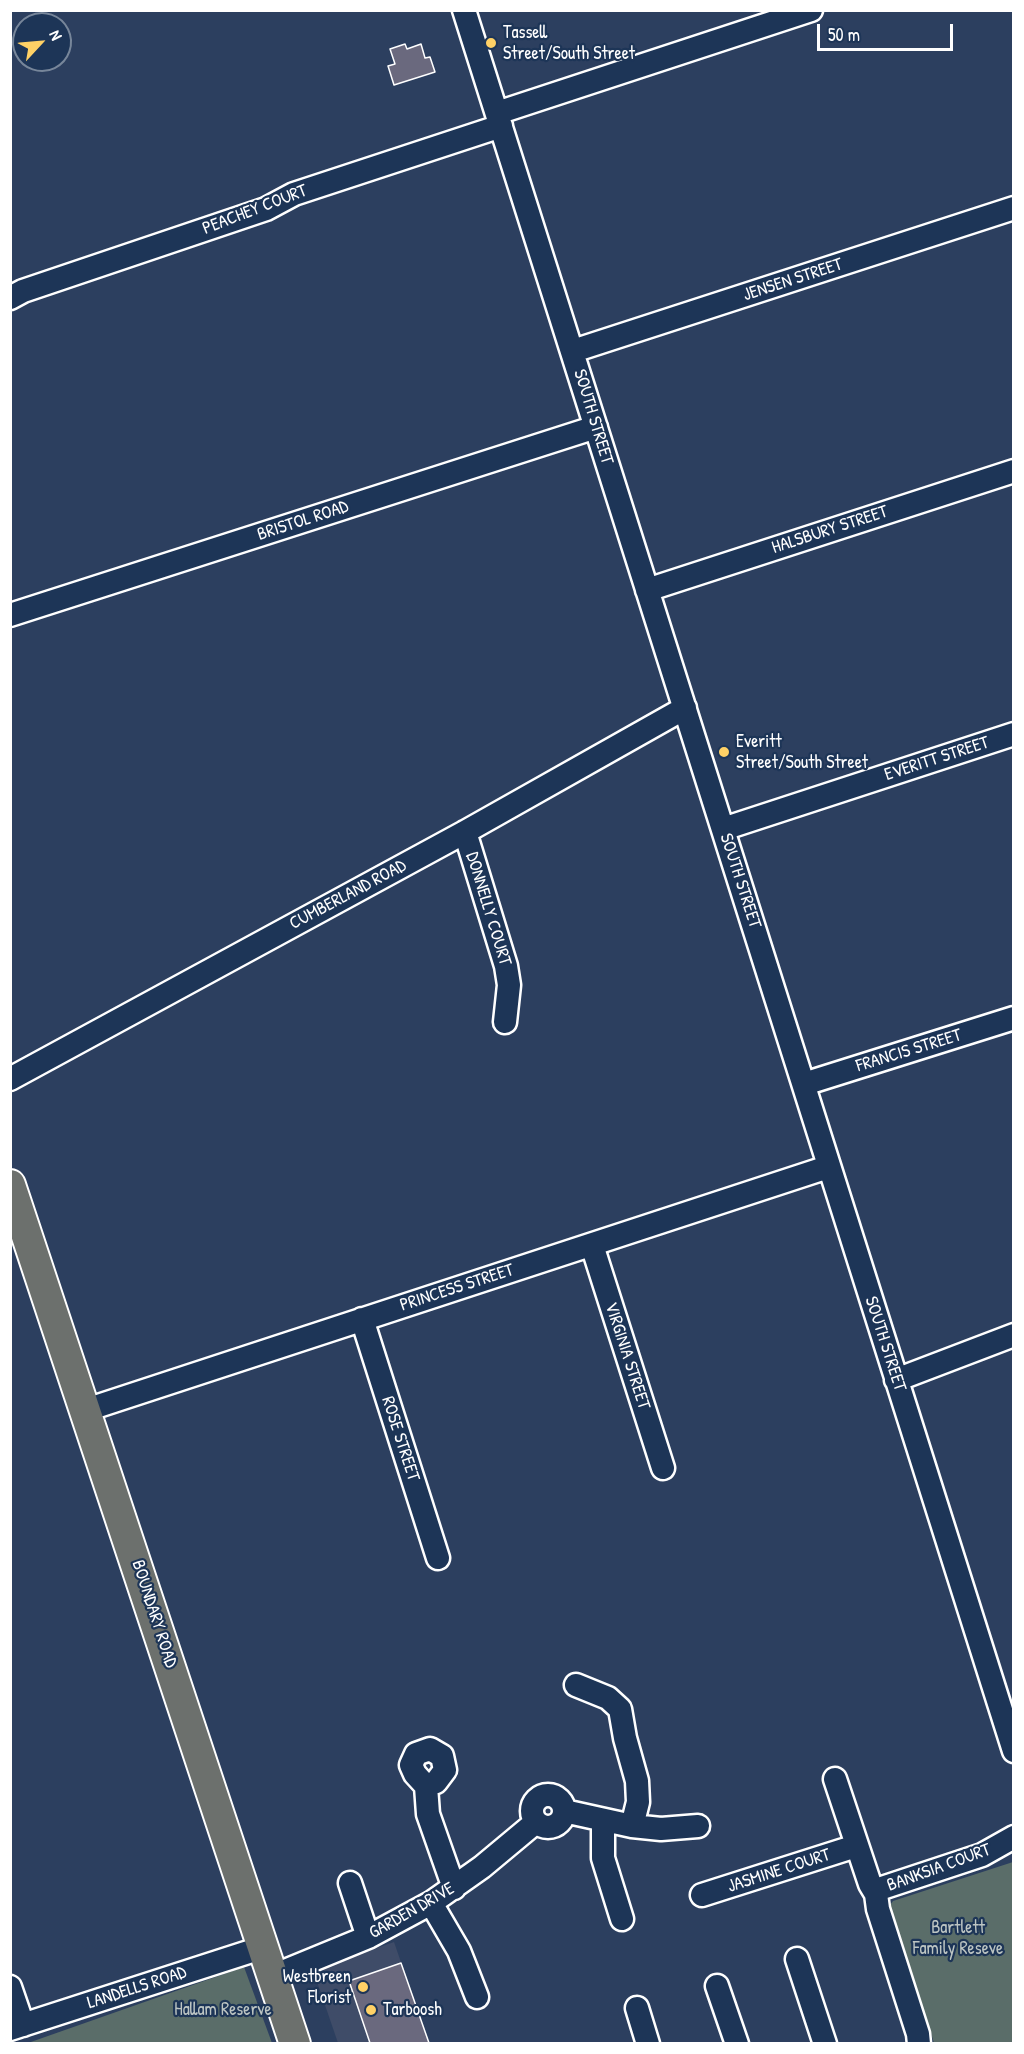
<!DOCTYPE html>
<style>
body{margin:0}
#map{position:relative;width:1024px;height:2054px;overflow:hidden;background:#2c3f5f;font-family:"Patrick Hand",sans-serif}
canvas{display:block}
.frame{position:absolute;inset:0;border:12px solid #fff;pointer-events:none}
.north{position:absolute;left:12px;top:12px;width:60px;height:60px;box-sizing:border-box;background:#1d3557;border:2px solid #77869a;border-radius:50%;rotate:64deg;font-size:16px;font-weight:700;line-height:24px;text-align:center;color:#fff}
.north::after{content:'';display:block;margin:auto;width:21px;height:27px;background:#ffd166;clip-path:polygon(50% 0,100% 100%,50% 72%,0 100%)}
.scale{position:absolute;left:817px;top:24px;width:136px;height:27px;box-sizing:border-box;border:3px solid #fff;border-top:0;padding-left:8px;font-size:18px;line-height:21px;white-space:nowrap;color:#fff;-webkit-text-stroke:4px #1d3557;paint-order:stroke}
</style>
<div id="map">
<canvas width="1024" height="2054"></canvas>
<div class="frame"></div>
<div class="north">N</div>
<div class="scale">50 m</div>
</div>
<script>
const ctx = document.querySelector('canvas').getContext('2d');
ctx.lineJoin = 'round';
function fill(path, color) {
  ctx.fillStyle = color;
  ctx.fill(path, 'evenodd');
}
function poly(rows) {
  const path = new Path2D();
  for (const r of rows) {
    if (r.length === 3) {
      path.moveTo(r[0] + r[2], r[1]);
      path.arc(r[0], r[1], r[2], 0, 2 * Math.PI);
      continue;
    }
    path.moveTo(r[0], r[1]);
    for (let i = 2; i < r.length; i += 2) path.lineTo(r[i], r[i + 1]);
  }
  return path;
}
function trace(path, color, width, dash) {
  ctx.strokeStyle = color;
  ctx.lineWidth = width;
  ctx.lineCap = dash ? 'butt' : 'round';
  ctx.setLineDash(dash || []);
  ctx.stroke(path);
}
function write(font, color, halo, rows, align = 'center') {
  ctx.font = font + ' "Patrick Hand",sans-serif';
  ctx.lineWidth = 4.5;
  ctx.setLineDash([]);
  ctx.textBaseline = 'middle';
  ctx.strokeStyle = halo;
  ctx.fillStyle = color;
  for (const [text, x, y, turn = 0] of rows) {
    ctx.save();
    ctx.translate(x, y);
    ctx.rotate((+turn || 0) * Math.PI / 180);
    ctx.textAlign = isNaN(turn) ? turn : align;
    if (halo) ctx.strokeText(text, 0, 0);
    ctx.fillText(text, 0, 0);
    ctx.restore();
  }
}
const built = poly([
 [394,1942,429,2043,338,2043,313,1970]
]);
const green = poly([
 [1013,1862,1013,2043,934,2043,890,1905,893,1901],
 [244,1967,272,2043,28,2043]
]);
const building = poly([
 [405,44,407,49,421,44,425,58,430,57,435,72,394,85,388,66,395,64,390,49,405,44],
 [401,1963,429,2043,370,2043,349,1981,401,1963]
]);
const minor = poly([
 [464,10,1014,1751],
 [497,113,811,10],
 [10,298,23,291,266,209,294,194,501,126],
 [573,351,1014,208],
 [647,590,1014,471],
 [10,615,596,427],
 [723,829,1014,734],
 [465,832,506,966,509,985,505,1022],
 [10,1079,465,832,685,708],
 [804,1084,1014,1018],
 [592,1245,663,1468],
 [362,1319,438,1558],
 [896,1380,1014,1335],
 [86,1410,828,1167],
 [576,1685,608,1698,620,1709,625,1738,637,1781,638,1802,632,1826],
 [835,1779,870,1884,876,1894],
 [426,1786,436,1782,445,1770,442,1756,430,1749,416,1754,411,1765,415,1774,426,1786,428,1814,454,1888],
 [548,1811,16],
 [564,1811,632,1826,661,1829,698,1826],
 [603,1821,603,1858,622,1919],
 [350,1883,368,1937],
 [702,1895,856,1846],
 [431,1903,459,1951,477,1997],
 [797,1959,825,2044],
 [273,1976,368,1937,431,1903,482,1867,536,1822],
 [717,1986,737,2044],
 [10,1987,23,2025],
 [637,2008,648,2044],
 [10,2029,264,1947],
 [919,2044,918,2034,878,1909,876,1894,882,1888,982,1855,1014,1837]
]);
const major = poly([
 [10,1185,295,2044]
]);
const markers = [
 [491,43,6,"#ffd166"],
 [724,752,6,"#ffd166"],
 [363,1987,6,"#ffd166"],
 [371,2010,6,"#ffd166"]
];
const poiNames = [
 ["Tassell",503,33],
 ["Street/South Street",503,54],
 ["Everitt",736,742],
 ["Street/South Street",736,763],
 ["Westbreen",351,1977,"right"],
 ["Florist",351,1998,"right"],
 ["Tarboosh",383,2010]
];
const streetNames = [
 ["PEACHEY COURT",255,210,-21],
 ["JENSEN STREET",793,280,-18],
 ["SOUTH STREET",593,417,73],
 ["BRISTOL ROAD",303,521,-18],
 ["HALSBURY STREET",830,530,-18],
 ["EVERITT STREET",937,759,-18],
 ["SOUTH STREET",740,881,72],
 ["CUMBERLAND ROAD",348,895,-28],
 ["DONNELLY COURT",488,909,73],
 ["FRANCIS STREET",909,1051,-17],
 ["PRINCESS STREET",457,1288,-18],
 ["SOUTH STREET",885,1344,72],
 ["VIRGINIA STREET",627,1356,72],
 ["ROSE STREET",400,1439,72],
 ["BOUNDARY ROAD",154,1614,72],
 ["BANKSIA COURT",939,1868,-20],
 ["JASMINE COURT",779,1871,-18],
 ["GARDEN DRIVE",412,1911,-30],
 ["LANDELLS ROAD",137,1988,-18]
];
const parkNames = [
 ["Bartlett",958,1928],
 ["Family Reseve",958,1949],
 ["Hallam Reserve",223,2010]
];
fill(built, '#3f4c68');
fill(green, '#5a6d69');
fill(building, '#6a697e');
trace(building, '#fff', 1.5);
trace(minor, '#fff', 27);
trace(major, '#fff', 34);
trace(minor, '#1d3557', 22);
trace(major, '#6c706d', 30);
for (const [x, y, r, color] of markers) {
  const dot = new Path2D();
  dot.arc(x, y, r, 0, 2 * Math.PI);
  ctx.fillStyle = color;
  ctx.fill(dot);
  trace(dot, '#1d3557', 2);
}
write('18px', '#fff', '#1d3557', poiNames, 'left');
write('18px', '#fff', '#1d3557', streetNames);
write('18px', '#bdc5c3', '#1d3557', parkNames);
</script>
